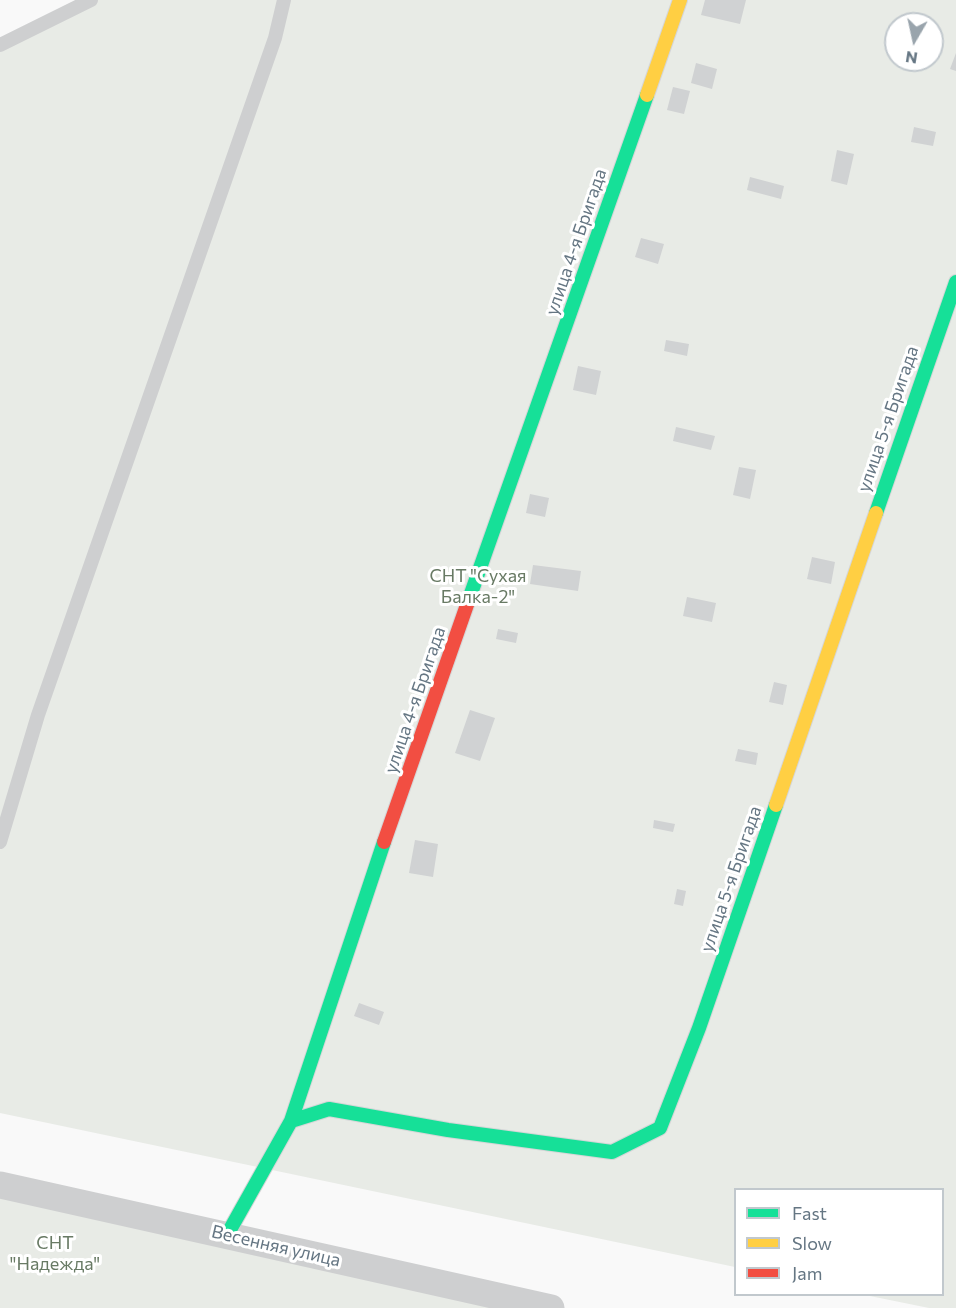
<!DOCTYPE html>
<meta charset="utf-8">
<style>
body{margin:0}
#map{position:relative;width:956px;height:1308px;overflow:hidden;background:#f9f9f9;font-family:Commissioner,sans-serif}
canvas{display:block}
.legend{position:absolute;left:734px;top:1188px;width:210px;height:108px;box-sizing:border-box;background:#fff;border:2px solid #c1c8cd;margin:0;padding:8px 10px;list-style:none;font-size:18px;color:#657683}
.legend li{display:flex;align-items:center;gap:12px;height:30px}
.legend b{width:30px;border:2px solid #c1c8cd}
.north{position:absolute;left:884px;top:12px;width:60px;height:60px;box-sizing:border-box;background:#fff;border:2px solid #c1c8cd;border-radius:50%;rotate:189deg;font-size:16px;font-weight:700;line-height:24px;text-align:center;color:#657683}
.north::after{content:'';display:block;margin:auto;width:21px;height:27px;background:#99a4ac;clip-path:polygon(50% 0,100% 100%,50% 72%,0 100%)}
</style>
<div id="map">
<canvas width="956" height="1308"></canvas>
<ul class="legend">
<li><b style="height:8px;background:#16e098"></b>Fast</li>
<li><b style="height:8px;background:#ffcf43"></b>Slow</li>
<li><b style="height:8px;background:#f24e42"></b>Jam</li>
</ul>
<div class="north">N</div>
</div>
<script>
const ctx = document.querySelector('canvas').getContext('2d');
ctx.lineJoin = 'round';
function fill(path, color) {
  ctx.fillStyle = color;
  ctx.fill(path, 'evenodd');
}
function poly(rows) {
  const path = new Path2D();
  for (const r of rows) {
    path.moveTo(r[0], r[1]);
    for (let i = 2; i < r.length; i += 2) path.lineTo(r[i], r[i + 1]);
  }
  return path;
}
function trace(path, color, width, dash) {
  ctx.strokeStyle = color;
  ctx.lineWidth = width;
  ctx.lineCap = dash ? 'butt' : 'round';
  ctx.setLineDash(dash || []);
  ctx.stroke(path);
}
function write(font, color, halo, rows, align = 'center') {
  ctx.font = font + ' Commissioner,sans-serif';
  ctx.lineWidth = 6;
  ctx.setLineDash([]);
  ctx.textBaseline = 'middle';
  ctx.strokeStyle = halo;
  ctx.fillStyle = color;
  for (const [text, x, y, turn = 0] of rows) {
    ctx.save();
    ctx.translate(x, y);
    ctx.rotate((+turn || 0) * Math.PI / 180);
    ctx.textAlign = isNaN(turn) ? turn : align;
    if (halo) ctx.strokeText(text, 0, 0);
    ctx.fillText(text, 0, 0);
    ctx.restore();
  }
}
const green = poly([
 [91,0,956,0,956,1308,929,1308,865,1295,942,1294,942,1190,736,1190,735,1267,0,1113,0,45],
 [896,24,932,24,932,60,896,60],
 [0,1185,551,1308,0,1308]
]);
const building = poly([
 [705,0,746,0,740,24,701,15],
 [956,53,956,71,950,69],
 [696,63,717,69,712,89,691,83],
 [673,87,690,91,684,114,667,110],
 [914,127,936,132,933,146,911,142],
 [837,150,854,154,847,185,831,181],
 [750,177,784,186,781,199,747,190],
 [641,238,664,244,658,264,635,257],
 [666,340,689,344,687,356,664,351],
 [578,366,601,371,596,395,573,390],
 [676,427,715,436,711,450,673,441],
 [739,467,756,470,750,499,733,495],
 [530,494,549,498,545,517,526,513],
 [812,557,835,562,831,584,807,579],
 [533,565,581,571,578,591,530,584],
 [687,597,716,603,712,622,683,616],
 [498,629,518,633,516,643,496,639],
 [774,682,787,685,783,705,769,702],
 [470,710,495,718,480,761,455,753],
 [738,749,758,753,756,765,735,761],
 [654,820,675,824,673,832,653,828],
 [415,840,438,844,433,877,409,873],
 [677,889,686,891,683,906,674,904],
 [359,1003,384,1012,379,1025,354,1016]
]);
const lane = poly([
 [0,45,91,0],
 [0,842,38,715,275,38,284,0]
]);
const street = poly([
 [0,1185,551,1308]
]);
const fast = poly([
 [876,513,956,282],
 [468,602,647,95],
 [291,1121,329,1109,448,1130,612,1152,660,1128,699,1028,776,805],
 [227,1235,291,1121,384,842]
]);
const slow = poly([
 [647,95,680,0],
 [776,805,876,513]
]);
const jam = poly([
 [384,842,468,602]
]);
const streetNames = [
 ["улица 4-я Бригада",576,242,-71],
 ["улица 5-я Бригада",888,419,-71],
 ["улица 4-я Бригада",415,700,-71],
 ["улица 5-я Бригада",731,879,-71],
 ["Весенняя улица",276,1246,13]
];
const parkNames = [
 ["СНТ \"Сухая",478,576],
 ["Балка-2\"",478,597],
 ["СНТ",55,1243],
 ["\"Надежда\"",55,1264]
];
fill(green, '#e8ebe6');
fill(building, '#d0d2d3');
trace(fast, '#d5d6d7', 16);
trace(slow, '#d5d6d7', 16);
trace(jam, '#d5d6d7', 16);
trace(lane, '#cecfd0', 14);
trace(street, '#cecfd0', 27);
trace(fast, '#16e098', 14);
trace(slow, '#ffcf43', 14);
trace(jam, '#f24e42', 14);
write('18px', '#657683', '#fff', streetNames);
write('18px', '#687a64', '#fff', parkNames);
</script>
